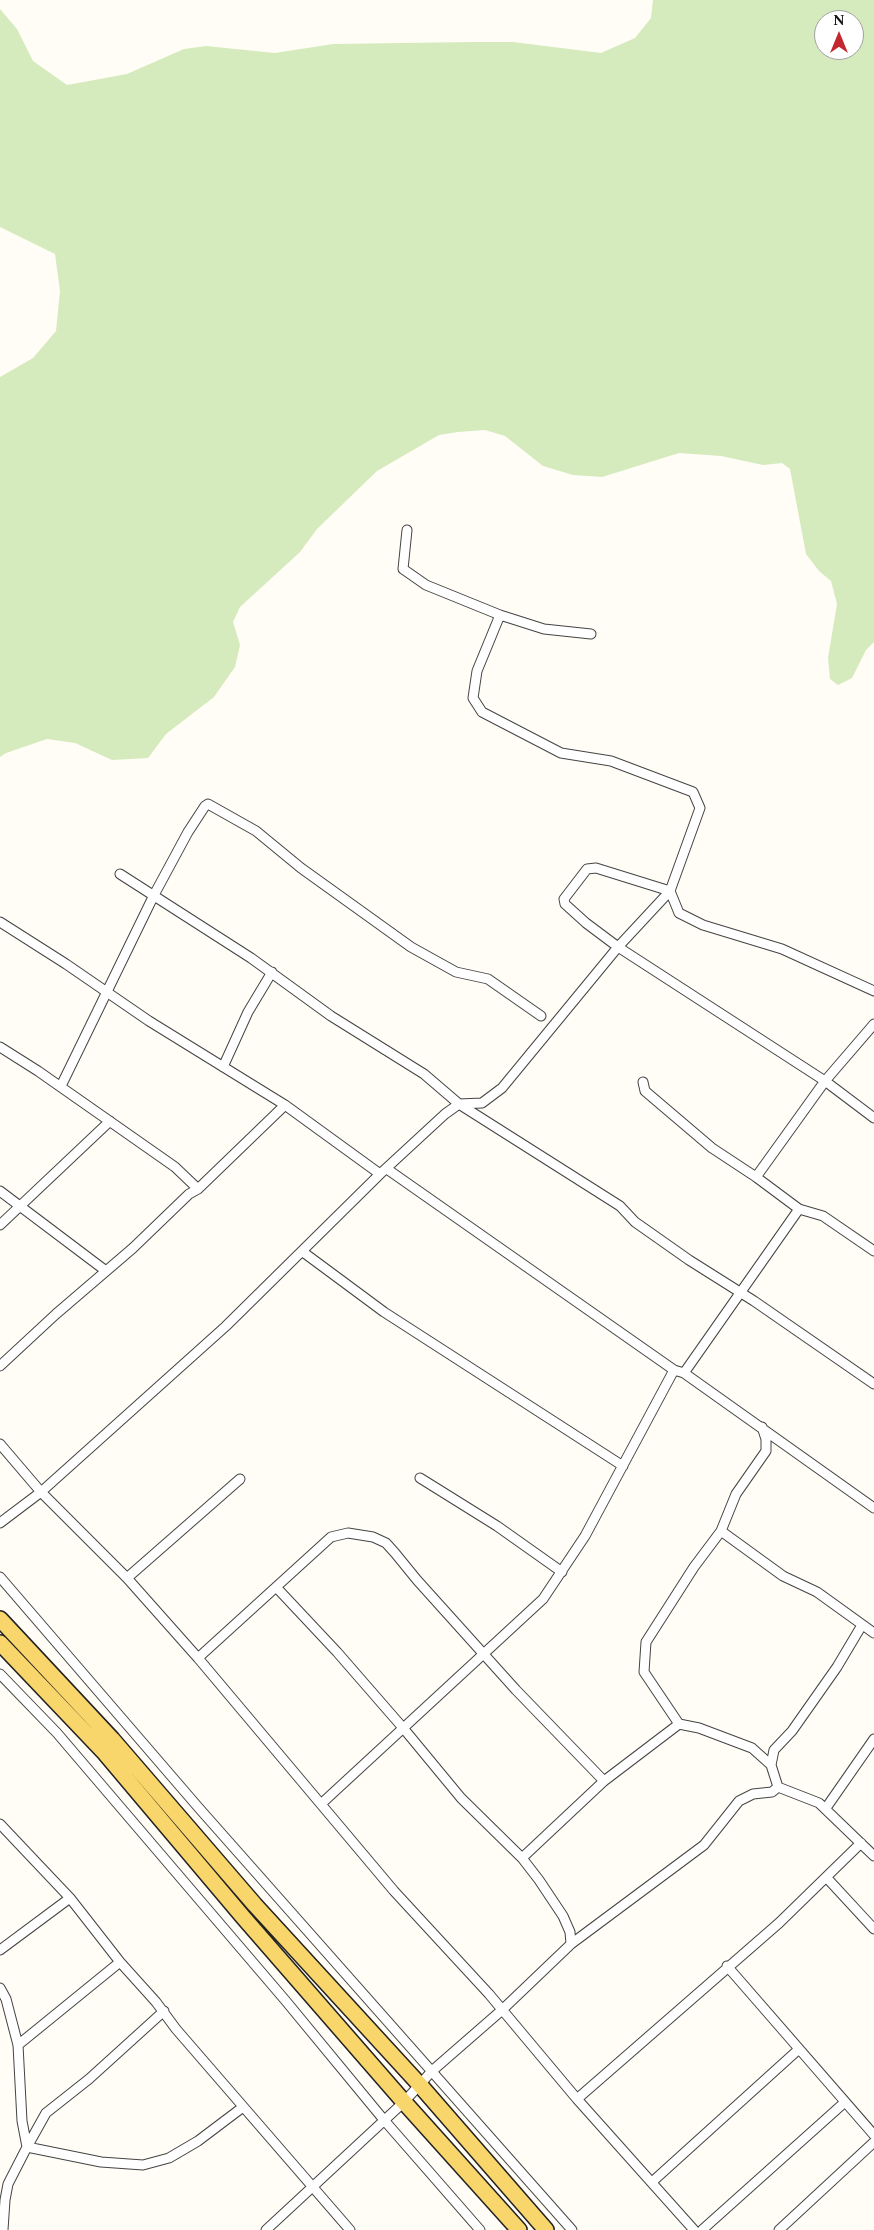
<!DOCTYPE html>
<style>
body{margin:0}
#map{position:relative;width:874px;height:2230px;overflow:hidden;background:#fffdf5;font-family:Spectral,serif}
canvas{display:block}
.north{position:absolute;left:814px;top:10px;width:50px;height:50px;box-sizing:border-box;background:#fff;border:1px solid #a0a0a0;border-radius:50%;rotate:0deg;font-size:14px;font-weight:700;line-height:20px;text-align:center;color:#111}
.north::after{content:'';display:block;margin:auto;width:18px;height:22px;background:#c4262e;clip-path:polygon(50% 0,100% 100%,50% 72%,0 100%)}
</style>
<div id="map">
<canvas width="874" height="2230"></canvas>
<div class="north">N</div>
</div>
<script>
const ctx = document.querySelector('canvas').getContext('2d');
ctx.lineJoin = 'round';
function fill(path, color) {
  ctx.fillStyle = color;
  ctx.fill(path, 'evenodd');
}
function poly(rows) {
  const path = new Path2D();
  for (const r of rows) {
    path.moveTo(r[0], r[1]);
    for (let i = 2; i < r.length; i += 2) path.lineTo(r[i], r[i + 1]);
  }
  return path;
}
function trace(path, color, width, dash) {
  ctx.strokeStyle = color;
  ctx.lineWidth = width;
  ctx.lineCap = dash ? 'butt' : 'round';
  ctx.setLineDash(dash || []);
  ctx.stroke(path);
}
const green = poly([
 [653,0,874,0,874,642,866,650,852,678,838,685,830,679,828,658,837,604,831,581,819,571,806,554,790,469,782,463,763,465,721,456,679,453,602,477,573,475,543,466,505,436,485,430,458,432,439,435,377,471,317,529,300,552,240,607,233,622,240,645,235,667,214,697,166,734,148,758,112,760,75,743,47,739,6,753,0,757,0,377,33,358,56,331,60,291,55,254,0,227,0,9,17,29,33,61,67,85,127,74,184,49,206,46,275,53,333,44,472,42,513,42,601,53,635,38,651,18],
 [824,20,854,20,854,50,824,50]
]);
const minor = poly([
 [407,530,403,569,426,585,500,615,544,629,591,634],
 [120,874,251,958,331,1016,424,1074,459,1104,620,1206,635,1222,689,1260,754,1301,874,1384],
 [0,922,66,964,149,1021,285,1105,380,1174],
 [874,991,782,949,703,925,679,913,670,891,596,868,587,869,564,899,565,904,586,923,618,947,825,1081,874,1118],
 [0,1047,38,1071,175,1167,198,1189],
 [223,1067,248,1012,272,972],
 [643,1082,645,1091,712,1148,756,1177,799,1209,823,1216,874,1251],
 [61,1086,154,895,188,832,205,806,208,804,256,831,301,868,411,947,456,972,488,979,541,1016],
 [387,1169,674,1370],
 [756,1177,825,1081,874,1024],
 [0,1191,106,1271],
 [0,1225,110,1121],
 [303,1252,384,1312,623,1466],
 [0,1366,56,1314,133,1248,189,1194,198,1189,285,1105],
 [684,1373,874,1508],
 [0,1444,41,1492,127,1578,198,1658,394,1891,489,1994,577,2099,694,2230],
 [420,1478,497,1526,562,1572],
 [0,1523,41,1492,226,1326,380,1174,445,1114,459,1104,482,1103,502,1088,618,947,670,891,700,808,693,792,611,761,561,753,482,712,473,698,477,671,500,615],
 [721,1531,783,1576,817,1592,874,1633],
 [0,1577,198,1807,572,2230],
 [127,1578,240,1479],
 [276,1587,337,1652,404,1729,461,1798,522,1858,539,1880,563,1916,570,1932,571,1944],
 [198,1658,331,1537,348,1533,373,1537,386,1543,395,1553,417,1580,516,1690,604,1781],
 [0,1674,57,1733,285,2000,384,2120,480,2230],
 [679,1724,699,1728,752,1748,771,1765],
 [778,1787,771,1765,774,1750,792,1731,837,1667,862,1625],
 [778,1787,819,1803,874,1856],
 [321,1804,543,1599,585,1536,674,1370,684,1373,799,1209],
 [826,1808,874,1739],
 [0,1824,70,1898,120,1962,156,2002,176,2029,350,2230],
 [522,1858,604,1781,679,1724,644,1672,646,1642,694,1567,721,1531,736,1494,766,1451,766,1439,762,1427],
 [826,1877,874,1929],
 [0,1950,70,1898],
 [727,1966,874,2135],
 [0,1988,6,1999,18,2045,22,2121,27,2147],
 [18,2045,120,1962],
 [577,2099,779,1923,861,1843],
 [27,2147,46,2113,89,2079,164,2011],
 [652,2182,799,2049],
 [3,2230,5,2200,8,2184,27,2147,101,2162,143,2165,169,2158,198,2141,243,2107],
 [266,2230,404,2102,432,2071,502,2010,571,1944,704,1845,739,1801,753,1794,772,1792,778,1787],
 [702,2230,845,2102],
 [779,2230,874,2142]
]);
const primary = poly([
 [0,1619,112,1739,255,1905,419,2084,546,2230],
 [0,1643,103,1751,243,1917,404,2102,519,2230]
]);
fill(green, '#d5ebbd');
trace(minor, '#444', 11);
trace(primary, '#222', 18);
trace(minor, '#fff', 9);
trace(primary, '#f9d66b', 15);
</script>
